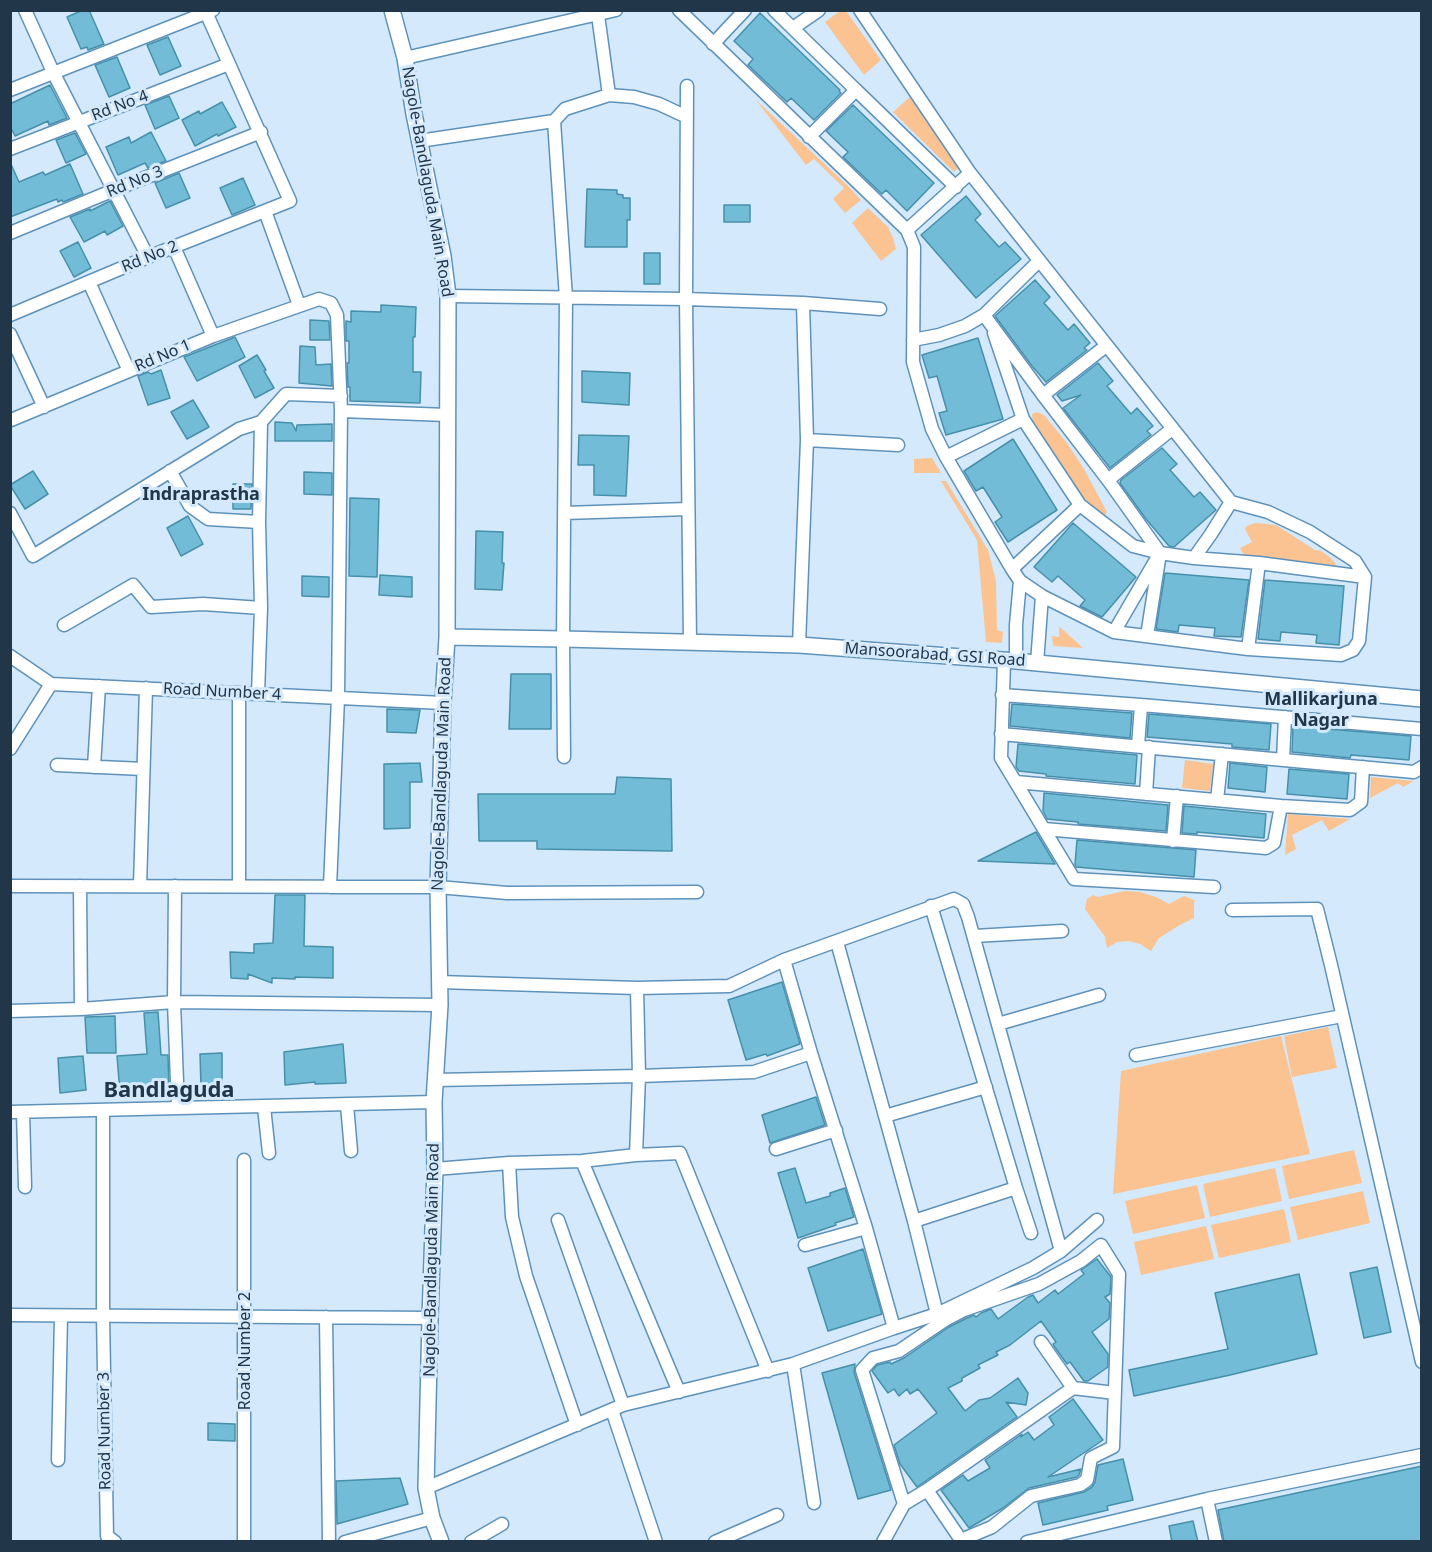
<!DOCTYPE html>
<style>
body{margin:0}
#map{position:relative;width:1432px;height:1552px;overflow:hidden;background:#d4e9fb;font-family:"Noto Sans",sans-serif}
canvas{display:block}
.frame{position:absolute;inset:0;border:12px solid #213648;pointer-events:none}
</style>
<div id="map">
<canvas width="1432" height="1552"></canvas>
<div class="frame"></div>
</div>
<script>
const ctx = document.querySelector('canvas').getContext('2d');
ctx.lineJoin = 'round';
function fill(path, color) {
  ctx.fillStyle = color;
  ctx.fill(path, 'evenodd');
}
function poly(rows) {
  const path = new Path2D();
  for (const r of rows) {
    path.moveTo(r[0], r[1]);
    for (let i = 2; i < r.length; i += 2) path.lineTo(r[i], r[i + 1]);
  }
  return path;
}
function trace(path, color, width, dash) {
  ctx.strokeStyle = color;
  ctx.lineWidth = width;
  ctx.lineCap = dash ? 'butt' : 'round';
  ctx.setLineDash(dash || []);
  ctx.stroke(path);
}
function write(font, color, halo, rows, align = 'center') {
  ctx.font = font + ' "Noto Sans",sans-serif';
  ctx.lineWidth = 6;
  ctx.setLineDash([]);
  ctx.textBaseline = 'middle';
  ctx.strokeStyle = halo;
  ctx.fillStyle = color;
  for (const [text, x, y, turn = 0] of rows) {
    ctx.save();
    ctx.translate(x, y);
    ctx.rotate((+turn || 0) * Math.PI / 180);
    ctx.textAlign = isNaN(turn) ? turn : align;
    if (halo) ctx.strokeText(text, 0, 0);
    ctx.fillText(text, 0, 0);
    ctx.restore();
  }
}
const green = poly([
 [840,11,846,11,881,60,864,75,825,22],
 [910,97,959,167,954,172,893,112],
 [756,100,847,185,861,200,845,213,833,199,844,188,814,159,806,165],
 [868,208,888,227,893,238,896,249,881,261,852,223],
 [1037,412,1044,415,1067,443,1084,469,1107,512,1103,520,1095,517,1033,426,1032,414],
 [932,458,941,473,914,473,914,459],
 [941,481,946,481,988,550,996,581,997,630,1003,632,1002,643,986,642,977,540],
 [1255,523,1276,525,1315,550,1321,551,1331,558,1340,570,1250,565,1240,548,1252,542,1245,529,1247,526],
 [1059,626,1083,648,1053,646,1052,636,1059,637],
 [1185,760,1213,764,1210,791,1182,788],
 [1371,777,1414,781,1403,787,1398,783,1370,798],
 [1288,814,1350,819,1329,831,1322,820,1292,835,1296,849,1285,855],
 [1125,891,1140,892,1156,897,1169,904,1184,896,1196,901,1194,902,1194,918,1178,926,1159,938,1151,951,1140,944,1129,941,1117,942,1107,948,1105,937,1085,909,1087,899,1093,895,1098,897],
 [1328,1027,1337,1068,1292,1077,1284,1036],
 [1281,1036,1310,1154,1113,1194,1121,1071],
 [1354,1150,1362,1183,1289,1199,1282,1166],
 [1275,1168,1282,1201,1210,1217,1203,1184],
 [1197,1185,1205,1218,1133,1234,1125,1201],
 [1363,1191,1370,1223,1298,1240,1290,1207],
 [1284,1209,1291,1242,1219,1258,1211,1225],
 [1206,1226,1214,1259,1141,1275,1134,1242]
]);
const building = poly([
 [83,10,89,10,104,44,88,50,87,47,81,49,67,17,83,10],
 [760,13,840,90,839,91,841,93,814,120,791,98,787,102,748,65,753,59,734,41,760,13],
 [168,37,181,66,160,75,147,45,168,37],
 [117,57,130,88,109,97,95,65,117,57],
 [50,85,67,118,49,125,48,121,15,136,10,126,10,104,50,85],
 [169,96,179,118,155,129,145,105,169,96],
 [222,102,236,127,218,136,217,134,195,146,182,120,199,111,200,114,222,102],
 [853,105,934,183,907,211,886,190,882,194,843,157,848,152,826,131,853,105],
 [151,132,166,161,148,168,145,163,118,175,106,147,129,137,131,143,151,132],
 [75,133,86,154,66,163,56,140,75,133],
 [10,162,19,182,43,172,45,175,70,164,83,194,63,202,62,200,58,202,57,199,10,217,10,162],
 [179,173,190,198,166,208,155,183,179,173],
 [243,178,255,205,232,215,220,188,243,178],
 [587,189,617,190,617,194,623,195,623,198,630,198,630,220,627,220,627,247,585,247,587,189],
 [966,196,981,214,975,220,999,247,1005,242,1021,259,976,298,921,235,966,196],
 [110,201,123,226,107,235,105,231,84,242,70,217,90,209,90,211,110,201],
 [724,205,750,205,750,222,724,222,724,205],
 [78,242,91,268,74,277,60,251,78,242],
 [644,253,660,253,660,284,644,284,644,253],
 [1035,280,1050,297,1044,303,1068,330,1074,324,1090,343,1084,348,1087,350,1046,382,1032,366,995,316,1035,280],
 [381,305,416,307,415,337,413,337,413,372,421,372,420,403,350,401,350,387,348,387,347,363,349,363,349,341,346,341,346,321,351,322,351,311,381,312,381,305],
 [310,320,329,321,330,340,310,340,310,320],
 [235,337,245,357,197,381,184,357,235,337],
 [978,338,1003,419,946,435,939,413,947,411,937,376,929,378,922,355,978,338],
 [300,346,315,347,316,365,331,364,332,386,299,383,300,346],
 [257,355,266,370,264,371,274,388,255,398,239,366,257,355],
 [1098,363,1113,381,1107,386,1131,414,1137,408,1153,426,1147,431,1151,435,1110,468,1063,408,1081,395,1062,401,1057,395,1098,363],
 [161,370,170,398,148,405,138,376,148,372,151,374,161,370],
 [582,371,630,373,629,405,582,402,582,371],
 [193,400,209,427,187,439,171,412,193,400],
 [275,422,292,423,296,431,297,425,332,424,332,441,275,441,275,422],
 [579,435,629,436,626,496,594,495,594,465,578,465,579,435],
 [1013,439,1057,510,1008,542,995,522,1002,517,983,487,976,491,964,471,1013,439],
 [1162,448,1177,464,1170,470,1194,497,1200,492,1216,510,1174,547,1169,546,1146,519,1120,483,1121,480,1162,448],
 [33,471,48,494,25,509,10,485,33,471],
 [304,472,332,473,332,495,304,494,304,472],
 [233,484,252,484,251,509,233,509,233,484],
 [350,498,379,499,377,577,349,576,350,498],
 [188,516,203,544,181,556,167,528,188,516],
 [1073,523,1136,577,1102,617,1080,606,1085,600,1058,576,1052,582,1034,567,1073,523],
 [476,531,503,532,502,563,504,563,502,590,475,589,476,531],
 [1165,573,1249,580,1241,637,1214,636,1215,628,1179,625,1178,632,1156,629,1165,573],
 [380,575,412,577,412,597,379,595,380,575],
 [302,576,329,577,329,597,302,596,302,576],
 [1265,580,1344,586,1339,645,1316,643,1317,635,1281,632,1280,641,1258,639,1265,580],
 [511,674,551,674,551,729,509,729,511,674],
 [1012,704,1132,713,1130,738,1010,726,1012,704],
 [387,709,420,710,416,733,387,732,387,709],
 [1149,714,1271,724,1269,750,1232,747,1232,744,1147,737,1149,714],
 [1293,726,1411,736,1409,760,1351,755,1350,758,1292,752,1293,726],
 [1018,744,1137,755,1135,784,1046,776,1046,774,1019,771,1016,767,1018,744],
 [420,763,422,782,410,782,410,828,384,829,384,764,420,763],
 [1230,763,1267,767,1265,792,1228,788,1230,763],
 [1289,769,1349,774,1347,799,1287,794,1289,769],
 [617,777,671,779,672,851,537,849,537,841,479,841,478,794,615,794,617,777],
 [1044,793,1168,805,1166,831,1078,824,1078,822,1047,819,1043,811,1044,793],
 [1184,806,1266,814,1264,838,1197,832,1197,834,1182,833,1184,806],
 [1036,832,1055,864,978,861,1036,832],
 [1077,840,1196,850,1194,877,1076,867,1075,864,1077,840],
 [275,895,305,895,304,946,333,947,333,978,295,977,295,979,272,978,272,983,248,974,248,979,231,978,230,952,254,953,254,944,273,943,275,895],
 [782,982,800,1044,767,1056,766,1054,746,1060,728,1000,782,982],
 [158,1012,161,1055,168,1055,169,1091,152,1092,152,1091,120,1093,117,1056,147,1054,144,1013,158,1012],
 [115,1016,116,1053,87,1053,85,1017,115,1016],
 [343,1044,346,1083,315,1084,315,1082,285,1085,284,1052,343,1044],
 [222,1053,222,1088,201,1087,200,1054,222,1053],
 [83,1056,86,1090,60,1093,58,1058,83,1056],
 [816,1097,825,1125,770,1143,762,1115,816,1097],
 [795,1168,806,1203,830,1196,830,1193,845,1188,854,1217,835,1223,836,1225,798,1238,778,1173,795,1168],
 [863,1249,882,1314,828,1331,808,1268,863,1249],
 [1097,1259,1111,1277,1110,1294,1105,1297,1110,1303,1109,1319,1092,1332,1108,1354,1108,1367,1088,1381,1084,1381,1070,1362,1067,1364,1054,1346,1053,1344,1056,1342,1041,1321,1010,1345,996,1352,998,1355,978,1365,980,1368,962,1378,962,1381,948,1388,965,1411,979,1400,990,1398,1018,1378,1028,1393,1026,1405,1006,1402,1017,1417,917,1487,900,1464,894,1445,937,1413,918,1389,910,1394,907,1389,899,1396,894,1389,888,1393,872,1371,877,1365,890,1362,891,1364,904,1358,949,1327,967,1318,974,1315,976,1317,981,1313,991,1309,998,1319,1028,1297,1033,1295,1038,1303,1055,1290,1058,1294,1084,1274,1081,1270,1097,1259],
 [1377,1267,1391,1332,1364,1338,1350,1273,1377,1267],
 [1299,1274,1317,1354,1230,1375,1134,1396,1129,1370,1228,1349,1215,1293,1299,1274],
 [855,1364,854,1372,891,1490,858,1499,822,1373,855,1364],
 [1073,1399,1103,1440,1048,1477,1081,1469,1079,1475,1077,1477,1029,1488,1003,1508,969,1528,941,1490,963,1475,968,1481,990,1468,985,1460,1022,1434,1021,1437,1028,1432,1034,1440,1054,1425,1049,1417,1073,1399],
 [208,1423,235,1424,235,1441,208,1440,208,1423],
 [1123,1459,1133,1500,1107,1506,1108,1510,1043,1525,1038,1503,1084,1492,1092,1487,1095,1482,1098,1465,1123,1459],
 [1422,1466,1422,1542,1224,1542,1218,1510,1422,1466],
 [400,1478,408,1504,337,1524,336,1481,400,1478],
 [1193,1521,1198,1542,1172,1542,1169,1526,1193,1521]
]);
const minor = poly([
 [25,10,53,72,148,257],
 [679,10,907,230,914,247,913,362,932,429,946,457,1012,569,1020,581,1042,596,1114,632,1248,649,1341,655,1353,650,1359,641,1365,577,1355,561,1310,532,1268,512,1231,502,970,173,860,10],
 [774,10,856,90,809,137],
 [598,15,609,95],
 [793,28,819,10],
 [713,44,745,10],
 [405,58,616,10],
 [687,86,686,299,690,642],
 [10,90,213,10],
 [856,90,956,187],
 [419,141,554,121],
 [10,149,229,64],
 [265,211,299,305],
 [907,230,970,173],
 [10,233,114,190,261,132],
 [174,247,213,336],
 [89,282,129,371],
 [448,296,686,299,803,303,880,309],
 [10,315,148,257,290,201,205,10],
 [984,315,1043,395,1108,480,1160,553,1147,636],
 [994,333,1023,419,1080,505],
 [10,334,44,407],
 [913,340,939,335,965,326,984,315,1039,261],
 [1043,395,1106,346],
 [341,411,447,415],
 [11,420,213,336,319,299,331,303,337,315,341,411,338,698,330,887],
 [807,440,898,445],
 [946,457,1023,419],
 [170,471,190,506,208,519,259,522],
 [1108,480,1172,429],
 [10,513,33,556,239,429,261,422,286,394,341,396],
 [564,513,688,509],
 [1194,558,1211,534,1231,502],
 [1259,563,1365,577],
 [1012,569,1080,505,1133,546,1160,553],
 [64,625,133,585,151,607,203,604,261,608],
 [1114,632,1160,553,1194,558,1259,563,1248,649],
 [799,645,807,440,803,303],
 [10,656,51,684,443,703],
 [1004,660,1001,758,1074,879,1214,887],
 [1016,661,1016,625,1020,581],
 [1037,663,1042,596],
 [258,694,261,608,259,522,261,422],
 [1002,695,1141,705,1422,729],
 [1001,734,1414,772,1422,767],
 [1138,746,1141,705],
 [10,749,51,684],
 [564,757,563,639,566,298,554,121,565,109,609,95,634,97,659,104,687,117],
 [1283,760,1285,717],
 [57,765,143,769],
 [94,767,99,686],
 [1016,782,1281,806,1274,843,1266,848,1044,829],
 [1146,794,1149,747],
 [1217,800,1222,754],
 [1281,806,1350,810,1361,802,1363,767],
 [1173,841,1177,796],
 [10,886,438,887,507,893,697,892],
 [80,886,81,1009],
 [140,886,146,688],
 [175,886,174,1002,178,1108],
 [239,886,239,693],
 [931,906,1016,1188,1031,1233],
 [1232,910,1317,909,1331,965,1422,1362],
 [974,936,1062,931],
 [837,942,914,1221,937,1314],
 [439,982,637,988,729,986,784,960,954,899,963,904,968,917,1061,1251],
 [10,1011,81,1009,174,1002,440,1005],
 [998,1024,1099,995],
 [1136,1055,1342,1016],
 [435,1080,639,1076,754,1072,811,1053],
 [347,1105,351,1151],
 [264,1107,269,1153],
 [103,1110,103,1316,107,1536,115,1542],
 [10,1112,434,1102],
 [23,1112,25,1187],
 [885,1116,986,1087],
 [776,1149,836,1130],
 [636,1155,680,1153,768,1371],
 [582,1161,679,1392],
 [509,1163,512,1217,526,1276,577,1425],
 [435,1169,509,1163,582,1161,636,1155,639,1076,637,988],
 [558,1220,623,1405],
 [914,1221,1016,1188],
 [805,1245,866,1228],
 [10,1315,430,1318],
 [326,1317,329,1542],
 [894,1328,937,1314,1033,1268,1061,1251,1097,1220],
 [1041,1342,1073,1388,1115,1393],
 [793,1364,814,1503],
 [612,1410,656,1542],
 [58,1460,61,1316],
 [426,1488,623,1405,793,1364,894,1328,866,1228,811,1053,784,960],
 [927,1490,1073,1388],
 [244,1542,244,1160],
 [345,1542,432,1518],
 [471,1542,502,1524],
 [715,1542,777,1515],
 [883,1542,904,1504,927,1490,961,1540,992,1527,1031,1496,1080,1485,1087,1480,1091,1458,1113,1447,1119,1274,1101,1245,1081,1261,1039,1284,964,1310,945,1320,899,1351,873,1358,862,1370,904,1504],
 [1027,1542,1207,1499],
 [1216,1542,1207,1499,1422,1455]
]);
const tertiary = poly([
 [392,10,405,58,414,114,443,256,448,296,447,637,443,703,438,887,440,1005,434,1102,435,1169,430,1318,426,1488,432,1518,441,1542],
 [447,637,563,639,799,645,1016,661,1422,699]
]);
const streetNames = [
 ["Rd No 4",120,106,-21],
 ["Rd No 3",135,182,-22],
 ["Nagole-Bandlaguda Main Road",427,182,80],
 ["Rd No 2",150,257,-22],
 ["Rd No 1",163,356,-23],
 ["Mansoorabad, GSI Road",935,655,4],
 ["Road Number 4",222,692,3],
 ["Nagole-Bandlaguda Main Road",442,774,-88],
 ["Nagole-Bandlaguda Main Road",432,1260,-89],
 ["Road Number 2",245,1351,-90],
 ["Road Number 3",105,1431,-91]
];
const neighbourhoodNames = [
 ["Indraprastha",201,495],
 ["Mallikarjuna",1321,700],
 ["Nagar",1321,721]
];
const districtNames = [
 ["Bandlaguda",169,1091]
];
fill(green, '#fac391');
fill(building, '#73bcd7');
trace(building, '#4690aa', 1.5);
trace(minor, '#5e92bb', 15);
trace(tertiary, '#5e92bb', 18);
trace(minor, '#fff', 12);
trace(tertiary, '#fff', 15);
write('16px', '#213648', '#d4e9fb', streetNames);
write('bold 18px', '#213648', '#d4e9fb', neighbourhoodNames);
write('bold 22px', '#213648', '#d4e9fb', districtNames);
</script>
